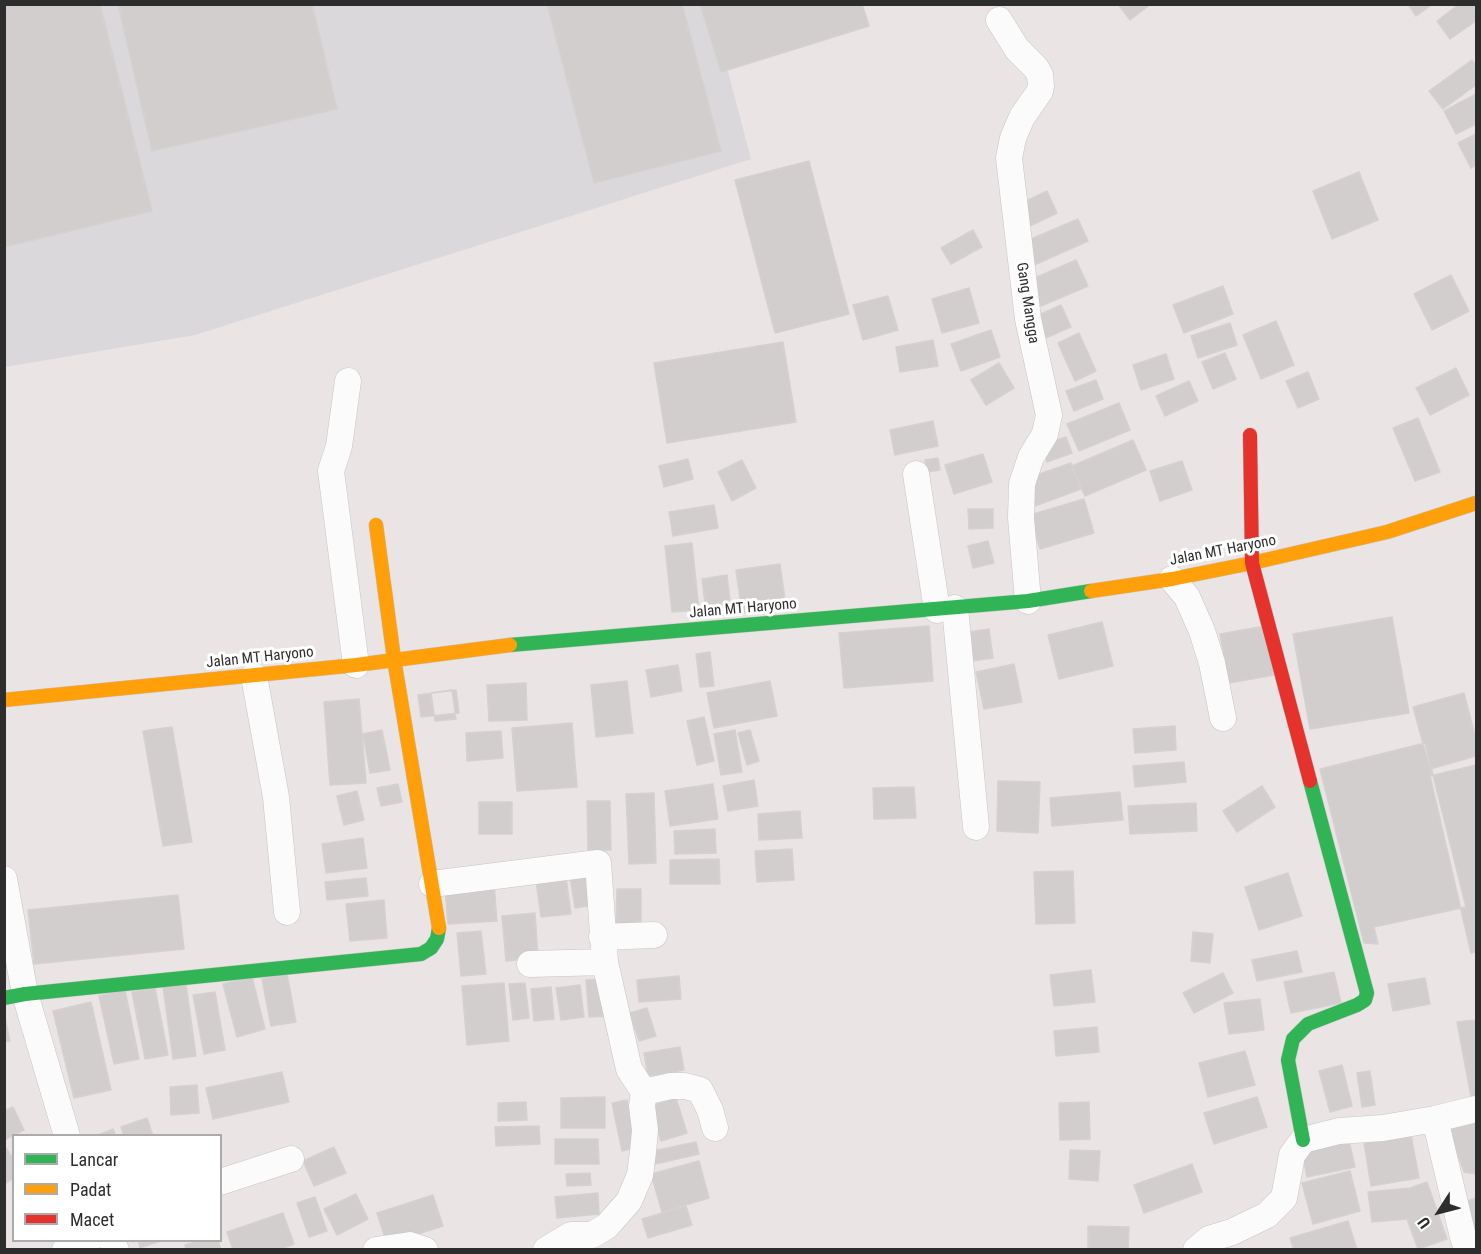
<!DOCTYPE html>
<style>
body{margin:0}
#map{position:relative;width:1481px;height:1254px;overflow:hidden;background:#eae5e4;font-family:"Roboto Condensed",sans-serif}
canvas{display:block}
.frame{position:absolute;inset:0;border:6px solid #2d2d2d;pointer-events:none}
.legend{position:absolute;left:12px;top:1134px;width:210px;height:108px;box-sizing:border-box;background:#fff;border:2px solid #ababab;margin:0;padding:8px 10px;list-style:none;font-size:18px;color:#2d2d2d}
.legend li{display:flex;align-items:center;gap:12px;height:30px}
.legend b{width:30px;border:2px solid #ababab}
.north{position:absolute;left:1409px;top:1182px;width:60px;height:60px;-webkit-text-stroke:4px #fff;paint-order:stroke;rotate:234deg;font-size:16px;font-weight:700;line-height:24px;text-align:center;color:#2d2d2d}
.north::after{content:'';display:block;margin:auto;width:21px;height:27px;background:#2d2d2d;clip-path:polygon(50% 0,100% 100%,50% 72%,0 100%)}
</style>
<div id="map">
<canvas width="1481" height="1254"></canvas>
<div class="frame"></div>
<ul class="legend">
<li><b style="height:8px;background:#30b455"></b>Lancar</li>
<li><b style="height:8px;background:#ff9f0a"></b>Padat</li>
<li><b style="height:8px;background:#e5322d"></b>Macet</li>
</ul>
<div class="north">U</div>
</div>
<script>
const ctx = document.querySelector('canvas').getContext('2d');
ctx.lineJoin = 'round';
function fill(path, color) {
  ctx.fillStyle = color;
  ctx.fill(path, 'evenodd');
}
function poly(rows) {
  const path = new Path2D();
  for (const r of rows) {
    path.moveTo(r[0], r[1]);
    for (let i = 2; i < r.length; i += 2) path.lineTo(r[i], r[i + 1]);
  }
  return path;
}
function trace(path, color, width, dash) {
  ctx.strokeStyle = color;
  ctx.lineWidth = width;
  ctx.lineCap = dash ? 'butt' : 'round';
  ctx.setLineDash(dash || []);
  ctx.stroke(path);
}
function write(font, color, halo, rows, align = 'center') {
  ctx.font = font + ' "Roboto Condensed",sans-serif';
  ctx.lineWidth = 6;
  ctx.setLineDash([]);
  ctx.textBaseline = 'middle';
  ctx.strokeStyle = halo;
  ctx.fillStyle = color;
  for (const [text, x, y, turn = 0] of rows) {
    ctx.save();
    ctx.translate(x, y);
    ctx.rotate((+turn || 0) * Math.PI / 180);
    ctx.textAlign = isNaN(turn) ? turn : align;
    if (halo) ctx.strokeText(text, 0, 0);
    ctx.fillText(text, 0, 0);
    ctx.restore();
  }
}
const industrial = poly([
 [5,5,845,5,724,56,751,159,195,335,5,367]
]);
const building = poly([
 [4,4,100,4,152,211,4,247,4,4],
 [118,4,312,4,337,109,152,151,118,4],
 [547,4,682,4,721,151,594,183,547,4],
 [700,4,862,4,869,26,721,72,700,4],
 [1118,4,1151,4,1130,20,1118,4],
 [1408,4,1433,4,1416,16,1408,4],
 [1459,4,1476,4,1476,21,1450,39,1437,21,1459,4],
 [1472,60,1476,66,1476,85,1443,109,1429,91,1472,60],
 [1476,94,1476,124,1456,134,1444,111,1476,94],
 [1476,134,1476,165,1471,168,1458,143,1476,134],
 [809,161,849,314,775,333,735,180,809,161],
 [1359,172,1378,220,1332,239,1313,191,1359,172],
 [1047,191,1057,213,1030,226,1020,204,1047,191],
 [1078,219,1088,241,1034,265,1024,242,1078,219],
 [973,230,982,247,951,264,941,248,973,230],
 [1076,260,1088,286,1041,306,1030,280,1076,260],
 [1451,275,1469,311,1432,330,1414,294,1451,275],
 [1223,286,1233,314,1184,333,1173,305,1223,286],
 [969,288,979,323,942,333,932,299,969,288],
 [888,296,898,330,863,340,853,305,888,296],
 [1061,305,1071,327,1041,340,1032,318,1061,305],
 [1276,321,1294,365,1261,379,1243,335,1276,321],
 [1230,323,1237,345,1198,358,1191,336,1230,323],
 [991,330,1000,357,961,371,951,344,991,330],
 [1079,333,1096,371,1075,381,1058,343,1079,333],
 [933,340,938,366,900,372,896,347,933,340],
 [783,342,796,422,667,443,654,363,783,342],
 [1225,353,1236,379,1213,389,1202,362,1225,353],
 [1166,354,1174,379,1141,390,1133,365,1166,354],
 [999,363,1014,388,986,405,971,380,999,363],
 [1456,368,1469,395,1430,415,1416,388,1456,368],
 [1308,372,1319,399,1298,408,1286,381,1308,372],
 [1096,380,1103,399,1074,411,1066,391,1096,380],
 [1189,381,1198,401,1165,416,1156,396,1189,381],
 [1119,403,1130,430,1079,451,1067,424,1119,403],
 [1418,418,1440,472,1415,481,1393,428,1418,418],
 [933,421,938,446,895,455,890,430,933,421],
 [1066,437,1072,453,1047,462,1042,445,1066,437],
 [1133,440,1146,470,1085,496,1072,466,1133,440],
 [983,454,992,482,954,494,945,465,983,454],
 [938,458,940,470,927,472,925,460,938,458],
 [688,459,693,479,664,487,659,466,688,459],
 [742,460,756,488,732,501,718,472,742,460],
 [1182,461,1192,490,1160,501,1150,471,1182,461],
 [1071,463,1081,489,1035,506,1025,479,1071,463],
 [1084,499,1094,533,1040,549,1030,515,1084,499],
 [714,505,718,528,673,536,669,512,714,505],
 [968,509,993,509,993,528,969,529,968,509],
 [988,541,994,563,973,568,968,546,988,541],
 [692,543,699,610,672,612,665,546,692,543],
 [780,564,786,606,742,613,736,570,780,564],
 [727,575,731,609,706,612,702,579,727,575],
 [1392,617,1409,713,1310,729,1293,634,1392,617],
 [1102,622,1113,666,1059,679,1048,635,1102,622],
 [929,626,933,681,844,688,839,633,929,626],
 [1265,626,1274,675,1229,683,1220,634,1265,626],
 [989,629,993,658,972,661,969,632,989,629],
 [710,652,714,686,700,687,696,654,710,652],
 [1014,664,1022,702,984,709,976,672,1014,664],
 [678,665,682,691,651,697,646,670,678,665],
 [627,681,633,733,596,737,591,685,627,681],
 [770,681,777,716,714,728,707,693,770,681],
 [526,683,527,720,489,721,487,685,526,683],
 [452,690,456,719,435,721,431,693,452,690],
 [456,690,459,713,421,717,418,695,456,690],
 [1464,693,1476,739,1476,756,1430,769,1413,707,1464,693],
 [359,699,366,783,330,785,324,702,359,699],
 [704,717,714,761,697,765,687,721,704,717],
 [572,723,577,787,517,791,512,728,572,723],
 [1175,726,1176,750,1135,753,1133,729,1175,726],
 [172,727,192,842,163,846,143,731,172,727],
 [382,730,390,770,370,773,363,734,382,730],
 [735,730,742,772,721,775,714,734,735,730],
 [750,730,759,761,747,765,738,733,750,730],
 [501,731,503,758,467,761,466,733,501,731],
 [1425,743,1466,907,1374,927,1378,944,1364,943,1320,769,1425,743],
 [1184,762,1186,782,1135,787,1133,766,1184,762],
 [1476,765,1476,952,1471,953,1430,776,1476,765],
 [754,780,758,806,728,811,723,786,754,780],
 [998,781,1040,782,1038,833,997,831,998,781],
 [398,784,402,802,381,806,377,788,398,784],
 [713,784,718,819,670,826,665,791,713,784],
 [1262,786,1275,807,1237,832,1223,811,1262,786],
 [914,787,916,818,874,819,873,788,914,787],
 [357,791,364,820,344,825,337,796,357,791],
 [1120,792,1123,820,1052,826,1050,798,1120,792],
 [654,793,656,863,629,864,626,794,654,793],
 [587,801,610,801,611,850,588,851,587,801],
 [479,802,512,802,512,834,479,834,479,802],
 [1196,803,1197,831,1130,834,1128,806,1196,803],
 [800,811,802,838,759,840,758,814,800,811],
 [715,829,716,853,675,854,674,831,715,829],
 [363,838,367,868,326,873,322,844,363,838],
 [792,849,794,880,757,882,755,851,792,849],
 [719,859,720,884,670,884,670,860,719,859],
 [565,870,571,914,541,917,535,873,565,870],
 [1073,871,1075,923,1036,924,1034,872,1073,871],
 [1288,873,1302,916,1259,930,1245,887,1288,873],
 [589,875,593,905,575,908,570,877,589,875],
 [366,878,368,896,327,900,325,882,366,878],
 [494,884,497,921,448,924,445,888,494,884],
 [617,889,641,889,641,927,616,927,617,889],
 [178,895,184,949,34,964,28,910,178,895],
 [384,900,387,938,350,941,346,904,384,900],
 [535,913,538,958,506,961,502,916,535,913],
 [481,931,486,974,461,976,457,933,481,931],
 [1193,932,1213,934,1210,963,1191,961,1193,932],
 [1297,951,1302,972,1257,981,1252,960,1297,951],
 [1091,970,1095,1002,1054,1006,1050,975,1091,970],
 [1334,972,1341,1003,1291,1013,1284,982,1334,972],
 [1223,973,1233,993,1194,1013,1183,993,1223,973],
 [287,974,296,1022,271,1026,262,979,287,974],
 [679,976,681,999,639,1002,637,980,679,976],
 [252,977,265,1029,237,1037,223,984,252,977],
 [1425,978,1430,1004,1393,1011,1388,984,1425,978],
 [606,979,609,1016,589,1017,586,980,606,979],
 [504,983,509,1041,467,1045,462,986,504,983],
 [525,983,529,1018,513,1020,509,984,525,983],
 [186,984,196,1056,173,1059,163,987,186,984],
 [580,985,584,1017,561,1020,556,988,580,985],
 [551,987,554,1019,534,1021,531,989,551,987],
 [155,988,168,1055,145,1059,132,992,155,988],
 [125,990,139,1059,114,1064,99,996,125,990],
 [215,992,225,1050,204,1054,193,995,215,992],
 [1260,999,1264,1030,1229,1034,1224,1003,1260,999],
 [91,1002,111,1090,74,1098,53,1011,91,1002],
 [647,1008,656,1036,639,1041,630,1013,647,1008],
 [4,1013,10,1041,4,1042,4,1013],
 [1476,1020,1476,1102,1472,1102,1457,1022,1476,1020],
 [1097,1027,1099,1052,1056,1056,1054,1031,1097,1027],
 [680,1047,684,1070,648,1076,644,1053,680,1047],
 [1245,1051,1255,1085,1208,1097,1199,1063,1245,1051],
 [1342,1065,1352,1106,1330,1112,1319,1071,1342,1065],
 [1370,1071,1375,1105,1362,1107,1357,1073,1370,1071],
 [282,1072,289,1102,213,1119,206,1088,282,1072],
 [197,1085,199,1113,171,1115,170,1087,197,1085],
 [605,1097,605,1128,561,1128,561,1098,605,1097],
 [1257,1097,1267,1127,1214,1144,1204,1113,1257,1097],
 [676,1098,687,1133,661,1141,650,1106,676,1098],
 [627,1100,638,1147,622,1151,612,1103,627,1100],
 [526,1102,527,1120,498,1121,498,1103,526,1102],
 [1089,1102,1090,1139,1060,1140,1059,1103,1089,1102],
 [13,1107,24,1130,4,1140,4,1111,13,1107],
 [147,1118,153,1136,124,1136,121,1127,147,1118],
 [1476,1120,1476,1174,1464,1172,1448,1128,1476,1120],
 [539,1126,540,1144,496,1146,495,1127,539,1126],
 [113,1129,116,1136,96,1136,113,1129],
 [1411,1135,1419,1178,1371,1186,1364,1143,1411,1135],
 [555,1139,598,1139,599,1164,555,1164,555,1139],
 [1349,1141,1355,1167,1307,1177,1302,1151,1349,1141],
 [696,1142,699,1154,651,1165,648,1152,696,1142],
 [4,1145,14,1160,14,1178,4,1184,4,1145],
 [334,1147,346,1173,314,1186,303,1161,334,1147],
 [1070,1150,1100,1151,1098,1181,1069,1179,1070,1150],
 [699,1161,709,1198,662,1212,651,1174,699,1161],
 [1192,1164,1202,1192,1144,1213,1134,1185,1192,1164],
 [1350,1171,1360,1211,1313,1224,1302,1183,1350,1171],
 [590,1173,591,1185,567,1186,566,1174,590,1173],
 [1427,1182,1447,1239,1418,1249,1407,1219,1372,1222,1368,1192,1410,1188,1427,1182],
 [598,1193,599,1214,557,1218,555,1197,598,1193],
 [356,1194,368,1219,337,1235,324,1209,356,1194],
 [433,1195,443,1226,387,1244,377,1213,433,1195],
 [315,1197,327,1231,309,1237,297,1203,315,1197],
 [1476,1198,1476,1228,1469,1230,1461,1203,1476,1198],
 [686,1206,692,1225,648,1238,642,1219,686,1206],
 [283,1213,294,1244,278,1250,233,1250,227,1232,283,1213],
 [1348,1221,1357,1250,1294,1250,1290,1238,1348,1221],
 [1088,1226,1129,1227,1128,1250,1088,1250,1088,1226],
 [138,1240,163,1240,140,1248,138,1240],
 [202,1240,218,1240,221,1250,186,1250,185,1245,202,1240]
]);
const street = poly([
 [999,20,1017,49,1036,68,1040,75,1041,86,1040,91,1022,117,1013,138,1009,158,1028,319,1049,415,1045,434,1031,457,1022,484,1021,518,1028,601],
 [348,381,339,446,331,471,356,665],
 [916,474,937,610],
 [1172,579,1187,597,1202,631,1212,663,1223,718],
 [955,608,976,827],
 [254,676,276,797,287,912],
 [4,879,25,994,67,1136],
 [432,884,598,863,605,962,629,1069,644,1092],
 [602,937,654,935],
 [530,964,605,962],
 [1435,1119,1463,1237,1468,1250],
 [220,1182,291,1159],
 [111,1240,116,1250],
 [65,1250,89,1240],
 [376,1250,410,1245,425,1250],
 [546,1250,571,1235,592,1235,607,1226,629,1201,640,1175,643,1152,645,1130,642,1106,644,1092,671,1086,685,1086,700,1090,710,1110,715,1128],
 [1196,1250,1209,1239,1232,1232,1267,1215,1284,1198,1292,1155,1303,1140,1339,1131,1383,1128,1435,1119,1476,1109]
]);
const fast = poly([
 [510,645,1028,601,1091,591],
 [4,998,25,994,421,954,431,948,437,939,439,928],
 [1303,1140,1288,1060,1293,1039,1308,1024,1357,1005,1365,1000,1367,993,1310,781]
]);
const slow = poly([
 [376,525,394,659,439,928],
 [1091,591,1172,579,1252,563,1387,532,1476,503],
 [4,700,356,665,510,645]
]);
const jam = poly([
 [1250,435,1252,563,1310,781]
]);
const streetNames = [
 ["Gang Mangga",1027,303,81],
 ["Jalan MT Haryono",1223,551,-11],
 ["Jalan MT Haryono",743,609,-5],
 ["Jalan MT Haryono",260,658,-6]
];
fill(industrial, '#dad8da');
fill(building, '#d2cecd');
trace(building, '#d5d1d0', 1.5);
trace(street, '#c5c4c4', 27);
trace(fast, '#c5c4c4', 15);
trace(slow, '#c5c4c4', 15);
trace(jam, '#c5c4c4', 15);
trace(street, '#fcfbfb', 26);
trace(fast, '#30b455', 14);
trace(slow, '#ff9f0a', 14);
trace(jam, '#e5322d', 14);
write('15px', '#2d2d2d', '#fff', streetNames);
</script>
